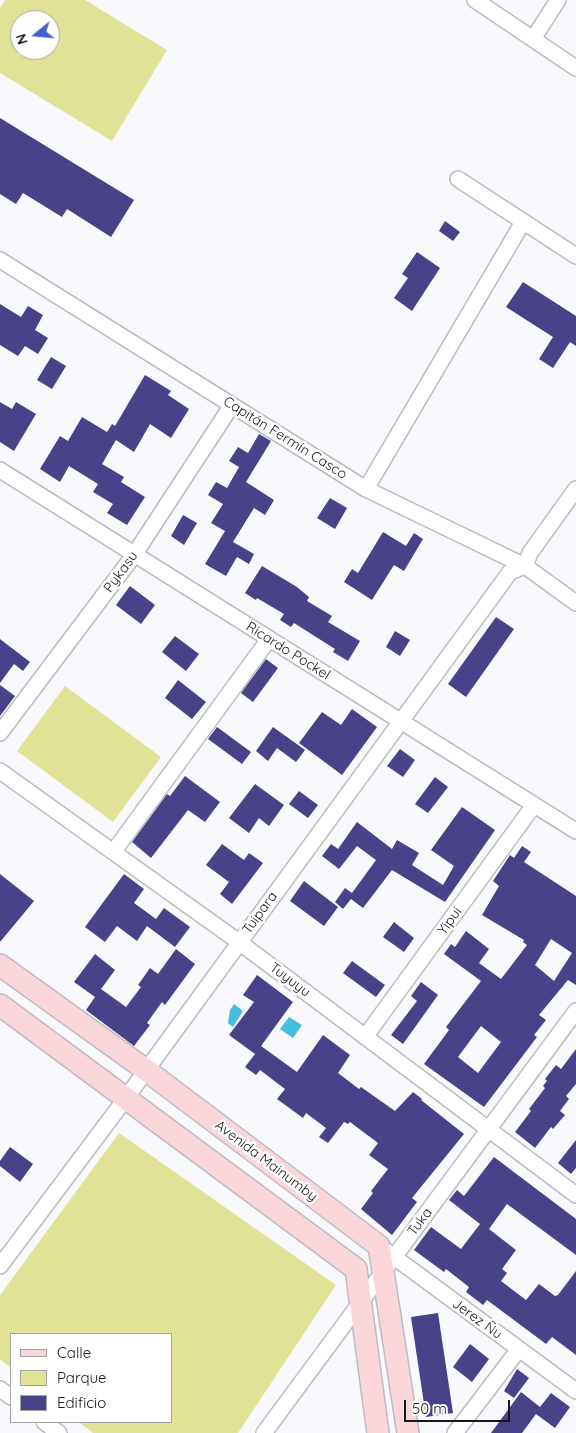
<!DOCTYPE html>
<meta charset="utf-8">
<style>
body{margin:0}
#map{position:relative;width:576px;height:1433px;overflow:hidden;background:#f8f8fd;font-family:Quicksand,sans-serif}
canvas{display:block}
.legend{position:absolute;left:10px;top:1333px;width:162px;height:90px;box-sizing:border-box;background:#fff;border:1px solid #a2a2a3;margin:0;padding:6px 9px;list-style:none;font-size:15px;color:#171719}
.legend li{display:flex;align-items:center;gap:10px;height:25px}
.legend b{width:25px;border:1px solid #a2a2a3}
.north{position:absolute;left:10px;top:10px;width:50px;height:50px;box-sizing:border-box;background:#fff;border:1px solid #a2a2a3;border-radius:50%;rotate:253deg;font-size:14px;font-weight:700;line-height:20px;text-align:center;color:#171719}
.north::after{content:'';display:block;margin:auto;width:18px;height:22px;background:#445fd2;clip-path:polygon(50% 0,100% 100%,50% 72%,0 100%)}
.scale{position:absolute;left:404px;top:1400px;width:106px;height:22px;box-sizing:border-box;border:2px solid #171719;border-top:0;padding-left:6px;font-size:15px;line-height:18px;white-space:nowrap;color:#171719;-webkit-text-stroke:4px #fff;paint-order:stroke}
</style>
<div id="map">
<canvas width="576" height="1433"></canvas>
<ul class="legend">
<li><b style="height:6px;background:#fad6db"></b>Calle</li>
<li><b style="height:14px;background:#e0e396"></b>Parque</li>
<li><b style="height:14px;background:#484289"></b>Edificio</li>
</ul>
<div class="north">N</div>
<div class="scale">50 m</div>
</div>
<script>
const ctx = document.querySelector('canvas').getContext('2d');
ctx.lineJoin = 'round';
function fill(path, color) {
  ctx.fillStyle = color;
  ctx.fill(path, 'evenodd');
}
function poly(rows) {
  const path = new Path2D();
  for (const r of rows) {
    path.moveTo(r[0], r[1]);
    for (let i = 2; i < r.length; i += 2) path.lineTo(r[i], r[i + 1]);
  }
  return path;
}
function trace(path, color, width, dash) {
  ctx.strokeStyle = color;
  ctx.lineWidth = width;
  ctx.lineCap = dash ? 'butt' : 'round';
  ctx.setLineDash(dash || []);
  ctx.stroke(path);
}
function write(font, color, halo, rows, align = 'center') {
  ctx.font = font + ' Quicksand,sans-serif';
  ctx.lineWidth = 5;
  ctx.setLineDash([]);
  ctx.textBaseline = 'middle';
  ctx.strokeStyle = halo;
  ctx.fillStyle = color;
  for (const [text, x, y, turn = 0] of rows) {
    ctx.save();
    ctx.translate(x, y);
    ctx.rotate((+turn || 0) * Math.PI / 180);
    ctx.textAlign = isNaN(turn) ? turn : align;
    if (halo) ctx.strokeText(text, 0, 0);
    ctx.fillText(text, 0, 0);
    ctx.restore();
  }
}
const green = poly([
 [5,0,85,0,167,50,112,141,0,73,0,8],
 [20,20,50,20,50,50,20,50],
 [65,686,161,757,113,822,17,751],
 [119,1133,336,1285,238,1433,93,1433,79,1422,171,1422,171,1334,11,1334,11,1368,0,1359,0,1295]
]);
const water = poly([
 [234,1004,243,1011,233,1027,228,1023,230,1010],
 [289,1017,302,1025,293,1038,280,1029]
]);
const building = poly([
 [0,118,134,200,111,237,67,209,62,217,23,193,16,204,0,194],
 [445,221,460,232,453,241,439,231],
 [417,252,440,268,412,311,394,298,408,278,402,274],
 [523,282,576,316,576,346,570,342,553,368,539,359,553,337,506,307],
 [0,304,21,317,28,306,43,315,35,330,48,338,38,354,25,346,18,356,0,345],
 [51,357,66,366,52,389,37,380],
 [145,375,171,391,168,395,189,409,171,438,150,424,134,452,116,440,102,464,124,477,121,482,145,497,127,525,107,513,113,504,93,492,98,484,69,466,60,482,40,469,60,436,68,441,82,417,107,432,112,424,115,426],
 [0,402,12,409,16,402,36,414,14,451,0,442],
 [259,434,271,441,246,482,274,500,265,515,254,508,233,542,254,554,249,564,237,557,226,576,205,564,225,531,211,523,223,504,208,495,216,482,227,488,239,467,229,461,238,447,248,453],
 [330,498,347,508,335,529,317,518],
 [183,515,197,523,184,545,171,536],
 [383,532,406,546,414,533,423,539,404,571,394,565,372,600,344,582,352,569,358,573],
 [262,566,297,587,309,597,307,601,332,616,328,622,360,641,348,661,333,652,335,649,294,623,291,627,280,620,284,614,257,598,256,600,245,593],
 [130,586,155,605,141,624,116,605],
 [496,617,514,629,466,697,448,684],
 [395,631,410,640,400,656,386,647],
 [175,636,199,654,186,671,162,652],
 [0,639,30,662,23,671,14,664,0,683],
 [266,659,278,668,253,702,241,693],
 [178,680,206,702,192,719,165,698],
 [0,685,15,696,0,716],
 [352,709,377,727,342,775,299,743,322,712,341,725],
 [217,727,251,752,242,764,208,739],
 [273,727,305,750,296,762,277,748,268,761,256,751],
 [400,749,415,760,403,777,387,766],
 [185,776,220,802,205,822,188,810,151,858,132,842,167,794,170,796],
 [435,777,448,787,428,813,415,804],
 [255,784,284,805,269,826,259,818,249,833,229,818],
 [299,791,318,805,308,818,289,804],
 [462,807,495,830,445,902,392,870,363,908,351,899,343,909,335,902,345,888,352,893,376,860,357,846,339,869,322,856,331,844,338,849,357,822,392,849,397,840,419,853,412,865,443,885,454,866,431,850],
 [222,844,244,860,249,853,263,863,232,904,220,894,229,882,206,865],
 [522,846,531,852,524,862,576,896,576,985,568,980,539,1015,546,1020,534,1035,537,1037,484,1107,424,1064,449,1030,446,1027,481,981,444,954,451,944,455,947,466,931,489,949,479,963,501,979,527,945,523,942,524,940,482,915,499,886,493,881,510,855,514,858],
 [551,939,572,953,554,981,535,965],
 [481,1026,501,1042,478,1073,458,1057],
 [0,874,34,901,0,942],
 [124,874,144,889,134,903,156,919,164,908,190,927,175,947,147,926,137,941,117,926,105,942,85,927],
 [304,881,338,907,324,926,290,901],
 [394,922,414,938,404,952,383,937],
 [176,949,195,964,165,1005,162,1002,147,1023,150,1025,134,1046,86,1010,95,997,74,982,95,954,115,970,101,989,126,1007,141,987,138,985,150,968,158,974],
 [352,961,385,985,376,997,343,973],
 [257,975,293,1002,261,1046,297,1072,323,1035,350,1055,338,1073,359,1089,361,1087,395,1111,413,1092,422,1099,421,1100,464,1134,412,1198,417,1202,392,1235,361,1209,373,1193,371,1191,388,1169,369,1155,378,1143,350,1122,348,1124,344,1122,328,1143,319,1137,326,1128,306,1113,303,1118,277,1099,285,1089,260,1070,256,1075,245,1067,255,1054,229,1035,254,1002,243,995],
 [421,982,438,995,403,1044,391,1035,417,1001,411,996],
 [576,1049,576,1084,566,1096,569,1099,560,1111,565,1115,553,1129,551,1127,535,1148,515,1132,531,1111,529,1109,545,1088,543,1086,547,1081,545,1079,556,1065,561,1069],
 [576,1140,576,1168,571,1174,558,1163],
 [10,1147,33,1164,20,1182,0,1166,0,1161],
 [494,1157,576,1219,576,1255,507,1204,489,1229,516,1250,502,1269,507,1273,501,1281,526,1300,539,1284,555,1296,558,1295,576,1271,576,1355,552,1337,546,1344,487,1300,483,1305,466,1292,469,1287,446,1269,444,1272,414,1250,431,1227,461,1249,480,1224,449,1200,457,1190,464,1196],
 [438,1313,453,1413,426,1417,411,1317],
 [470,1344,489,1359,472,1382,453,1367],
 [517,1369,529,1378,514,1398,504,1391],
 [521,1392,540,1407,551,1393,570,1407,555,1428,536,1414,522,1433,491,1433]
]);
const street = poly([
 [475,0,576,68],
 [533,39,558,0],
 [458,179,576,256],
 [0,260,366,489,525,566,576,603],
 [0,470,576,831],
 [366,489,523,222],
 [0,733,134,555,232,405],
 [0,771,239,942,576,1195],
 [114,851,269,639],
 [365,1037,534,805],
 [386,1251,576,1391],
 [0,1266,126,1098,510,572,525,566,530,553,576,489],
 [0,1389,11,1397],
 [44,1422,59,1433],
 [264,1433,576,1011],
 [455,1433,519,1349]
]);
const secondary = poly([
 [0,965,146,1070,379,1246,408,1433],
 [0,1005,356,1269,378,1433]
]);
const streetNames = [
 ["Capitán Fermín Casco",285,438,32],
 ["Pykasu",121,572,-54],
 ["Ricardo Pockel",288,651,32],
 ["Tuipara",260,913,-54],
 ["Yipui",450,921,-54],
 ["Tuyuyu",290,980,37],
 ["Avenida Mainumby",266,1161,37],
 ["Tuka",420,1222,-53],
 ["Jerez Ñu",477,1319,36]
];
fill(green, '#e0e396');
fill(water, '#44bdde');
fill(building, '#484289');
trace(street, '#bbbbc0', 18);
trace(secondary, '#bbbbc0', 24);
trace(street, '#fff', 15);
trace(secondary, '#fad6db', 21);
write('14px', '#171719', '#fff', streetNames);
</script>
